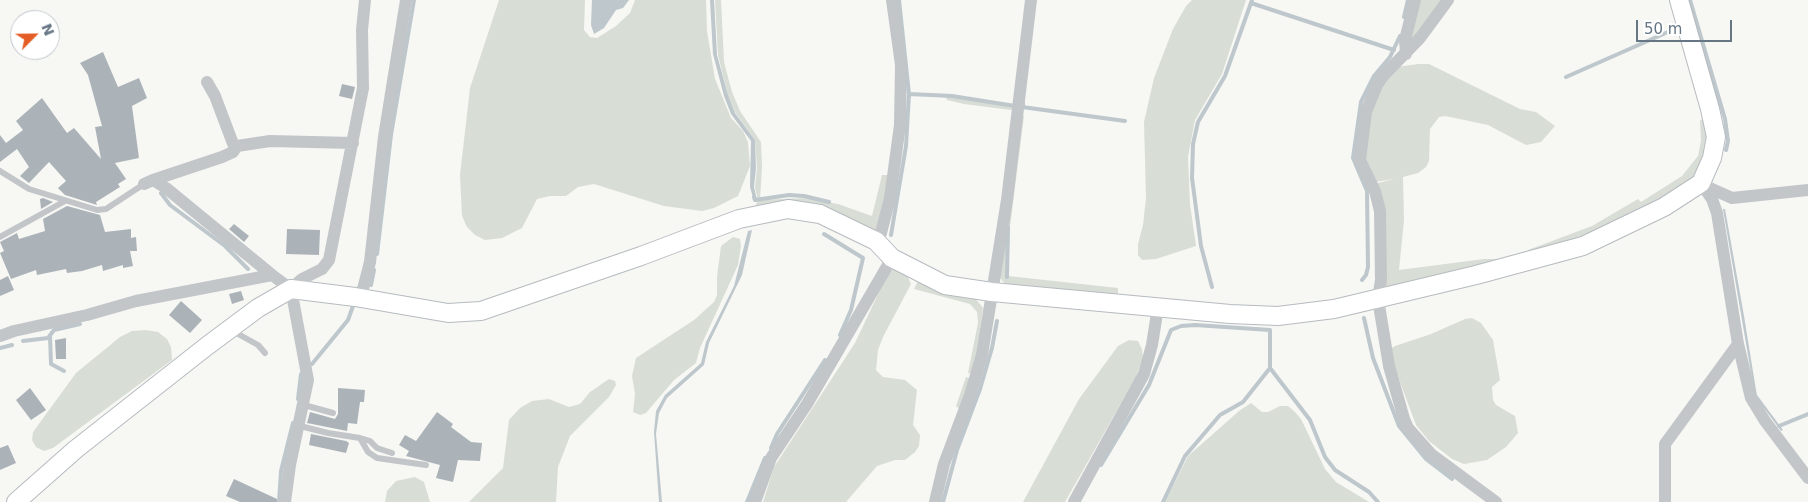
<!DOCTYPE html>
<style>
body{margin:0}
#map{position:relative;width:1808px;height:502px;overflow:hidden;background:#f7f7f4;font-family:"DejaVu Sans",sans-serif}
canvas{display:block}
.north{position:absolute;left:10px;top:10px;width:50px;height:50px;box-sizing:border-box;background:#fff;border:1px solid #c2c8ce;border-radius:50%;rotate:67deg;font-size:14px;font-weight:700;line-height:20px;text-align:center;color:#667685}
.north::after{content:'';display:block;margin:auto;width:18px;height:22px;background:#e45d27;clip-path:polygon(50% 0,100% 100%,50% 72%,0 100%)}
.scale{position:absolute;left:1636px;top:20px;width:96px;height:22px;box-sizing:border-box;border:2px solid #667685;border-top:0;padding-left:6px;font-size:15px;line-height:18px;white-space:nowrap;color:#667685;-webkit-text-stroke:4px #fff;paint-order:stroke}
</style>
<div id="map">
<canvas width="1808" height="502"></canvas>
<div class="north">N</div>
<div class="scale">50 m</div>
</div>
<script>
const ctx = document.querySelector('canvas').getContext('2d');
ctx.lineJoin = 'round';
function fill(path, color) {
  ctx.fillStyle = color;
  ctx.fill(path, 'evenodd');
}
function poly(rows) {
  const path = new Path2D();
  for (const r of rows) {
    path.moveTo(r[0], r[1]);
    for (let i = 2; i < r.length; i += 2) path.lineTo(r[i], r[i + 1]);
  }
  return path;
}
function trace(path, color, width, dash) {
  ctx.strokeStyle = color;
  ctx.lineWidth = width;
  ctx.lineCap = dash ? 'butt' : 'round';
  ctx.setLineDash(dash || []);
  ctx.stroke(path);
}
const green = poly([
 [499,0,585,0,584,30,590,37,597,38,616,26,630,13,635,0,706,0,707,31,715,79,731,118,743,131,748,142,750,166,738,196,714,208,702,211,664,206,594,184,578,187,566,196,550,196,537,199,522,228,502,238,485,240,475,235,467,227,462,216,460,175,470,88],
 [715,0,721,0,724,62,732,92,740,111,761,142,762,167,760,200,805,198,838,204,872,216,882,175,891,175,878,230,871,232,755,207,758,200,755,188,757,168,755,140,735,112,728,95,718,55],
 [1192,0,1246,0,1222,74,1195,120,1188,157,1190,204,1196,246,1156,259,1142,260,1138,255,1138,244,1143,225,1146,198,1144,122,1154,78,1173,29,1186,6],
 [1417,0,1445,0,1410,45],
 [1418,64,1429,64,1520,109,1536,112,1555,126,1541,142,1526,145,1488,125,1445,116,1439,117,1430,129,1429,161,1426,167,1418,173,1403,177,1404,220,1399,270,1484,259,1497,259,1497,261,1384,290,1374,184,1394,179,1374,182,1366,169,1363,144,1377,92,1397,67],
 [945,94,1016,105,1011,110,964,104,947,100],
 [1024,116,1010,227,1008,276,1118,288,1118,297,1007,286,999,277,1021,117],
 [1706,119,1708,143,1704,160,1694,176,1684,187,1595,234,1529,254,1528,250,1592,226,1638,199,1641,202,1682,176,1698,156,1701,141,1700,120],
 [733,237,740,239,741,246,738,265,700,348,696,363,674,380,646,413,640,415,633,412,635,394,632,376,636,358,694,320,714,302,717,295,717,277,721,246],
 [894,269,907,275,911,284,883,337,878,350,876,370,883,377,905,380,917,390,913,425,920,435,919,446,915,452,905,460,895,460,877,466,846,502,763,502,774,467,855,343,888,273],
 [919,279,949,292,975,298,983,308,974,374,968,373,978,323,977,312,970,304,914,289],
 [1472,318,1481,323,1493,340,1500,380,1492,387,1493,400,1496,405,1515,416,1518,433,1506,447,1487,460,1464,464,1452,459,1429,441,1416,425,1391,358,1392,348,1395,346,1431,334,1465,319],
 [146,330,158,332,167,339,171,347,172,360,53,448,44,451,36,447,32,440,33,432,76,373,120,337,132,331],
 [1129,340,1138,341,1142,349,1143,358,1136,377,1065,502,1023,502,1079,399,1118,346],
 [966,377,973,379,961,410,956,406],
 [609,379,615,381,616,385,609,397,570,436,558,467,556,502,469,502,503,468,509,420,520,408,532,401,549,399,569,407,580,404,590,392],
 [1251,403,1262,412,1268,412,1280,406,1288,406,1294,411,1301,419,1325,469,1336,482,1369,502,1165,502,1188,456,1239,411],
 [415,477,424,482,430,502,385,502,387,491,396,481]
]);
const water = poly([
 [592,0,629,0,623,8,616,10,604,28,594,34,591,25],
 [710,0,714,0,717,55,728,95,735,113,755,140,756,168,754,187,757,200,754,201,750,187,751,141,731,114,724,96,713,54],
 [1723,209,1725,209,1744,316,1756,390,1757,395,1783,430,1781,431,1755,396],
 [752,230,742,275,709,343,704,365,667,398,659,413,656,434,662,502,659,502,654,432,656,411,665,395,701,363,706,342,734,286,748,231]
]);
const stream = poly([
 [1690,0,1725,119,1728,141,1726,150],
 [1251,3,1394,50],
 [1404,17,1408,0],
 [1566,77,1677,28],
 [909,94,952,96,1015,106],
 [1023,104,1022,107,1125,121],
 [161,193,170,205,225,246,248,269],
 [754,197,755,200,789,195,804,196,829,202],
 [824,234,863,258,851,310,840,335],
 [891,235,906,146,909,94,899,0],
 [377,254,391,135,414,0],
 [1007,277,1008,227],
 [1362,280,1366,275,1368,267,1367,191,1353,158,1361,102,1374,76,1390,57,1400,36],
 [371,285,374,270],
 [1212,287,1201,246,1192,178,1193,144,1198,122,1225,76,1252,0],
 [1364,318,1373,358,1399,426,1426,459,1452,479],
 [50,336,51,364,64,371],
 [23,341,48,338,54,330,80,324],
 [0,348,12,345],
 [312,364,348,320,353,306],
 [298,399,301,374],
 [1779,426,1808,414],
 [771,448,777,434,825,360],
 [1101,465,1149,385,1171,330,1181,326,1195,325,1270,330,1270,368,1310,420,1325,457,1335,470,1369,492,1378,502],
 [279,502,281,471,293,423],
 [747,502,765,458],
 [943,502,957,450,980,389,992,348,997,321],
 [1163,502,1185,456,1220,415,1243,402,1270,368]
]);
const building = poly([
 [103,52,118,87,139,78,147,98,132,106,139,158,115,163,126,179,118,184,120,187,96,202,97,205,65,195,58,188,66,181,49,162,29,183,25,180,20,176,29,167,17,149,0,162,0,135,6,143,23,130,16,121,42,98,67,133,74,128,101,159,95,127,102,126,88,75,80,63],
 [342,84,355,87,352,99,339,96],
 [43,198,53,202,41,209,40,199],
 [67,206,100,215,105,232,131,229,131,238,136,237,137,251,130,251,133,266,123,268,123,265,103,271,102,265,82,271,67,273,66,269,37,275,36,270,11,279,0,253,4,251,0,242,17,233,19,239,45,231,43,219],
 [234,224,249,236,244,242,229,229],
 [287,229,320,230,319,255,286,254],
 [8,276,14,290,0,296,0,280],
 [241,291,244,300,232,304,229,294],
 [181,301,202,320,190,333,169,315],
 [66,338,66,359,56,359,55,340],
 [30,388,46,410,31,420,16,400],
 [338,388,365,390,364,402,360,402,357,424,348,423,347,431,307,423,310,412,335,419,338,414],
 [437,412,453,424,451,427,471,442,482,443,480,461,458,460,453,482,436,478,440,465,406,456,409,451,399,445,405,435,416,441],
 [311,434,346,441,349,443,346,453,309,445],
 [8,445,16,463,0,470,0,448],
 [234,479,277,499,277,502,240,502,226,496]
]);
const lane = poly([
 [0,171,29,189,97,210,106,209,144,184],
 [0,237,65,201],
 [231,330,258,345,265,353],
 [304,405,333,413],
 [300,426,328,433,360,438,368,452,377,458,426,465],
 [360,438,370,441,377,448,392,453]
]);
const street = poly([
 [1448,0,1420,38,1384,75,1377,85,1366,112,1360,160,1375,191,1380,211,1381,280,1378,299,1389,366,1404,419,1408,428,1431,454,1496,502],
 [1406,54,1405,40,1415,0],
 [207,82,215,96,235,149],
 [153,180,222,157,233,152,237,146,270,141,353,143],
 [1701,183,1712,199,1717,213,1738,344,1751,398,1765,421,1808,478],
 [144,184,153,180,166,188,272,275],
 [1703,185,1732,198,1808,190],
 [876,241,881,233,890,198,900,125,901,65,892,0],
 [291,289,302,279,322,269,329,260,363,88,362,30,365,0],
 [355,297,363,289,370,262,384,137,406,0],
 [0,336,14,331,87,315,136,301,272,275,291,289,308,380,290,465,285,502],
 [755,502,771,458,807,404,892,258],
 [935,502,944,464,970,395,982,355,1007,200,1031,0],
 [1074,502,1144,374,1152,345,1158,307],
 [1665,502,1665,444,1738,344]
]);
const secondary = poly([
 [16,502,76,449,207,346,258,308,291,289,355,297,448,313,481,311,641,256,739,219,788,209,820,214,876,241,892,258,945,285,992,292,1230,314,1278,316,1334,309,1476,275,1583,246,1664,207,1701,183,1712,158,1716,137,1710,109,1679,0]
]);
fill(green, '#d8ded5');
fill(water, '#bdc7cc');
trace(stream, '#bdc7cc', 4);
fill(building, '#abb3b9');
trace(secondary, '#b6bbc0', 20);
trace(lane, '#c2c6c9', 6);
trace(street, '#c2c6c9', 12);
trace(secondary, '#fff', 18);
</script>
